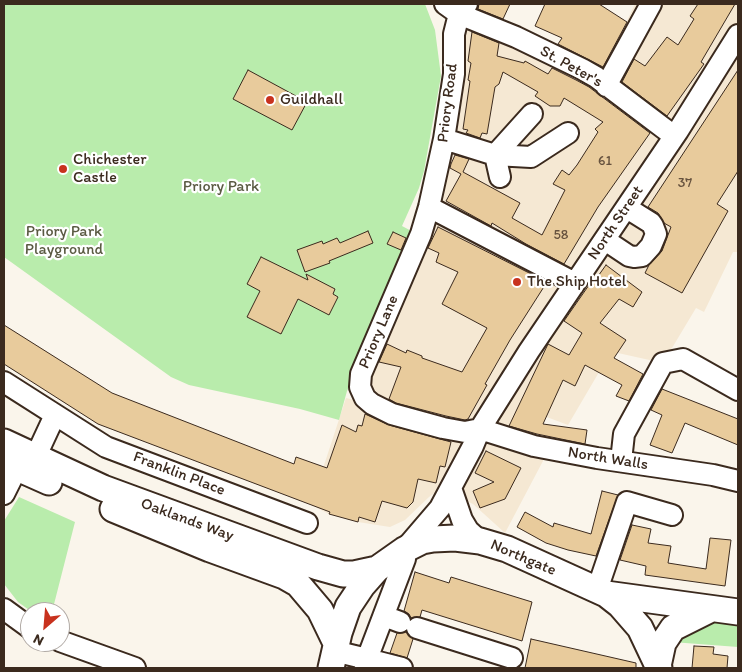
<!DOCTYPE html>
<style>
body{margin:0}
#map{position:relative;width:742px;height:672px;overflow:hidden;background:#faf5eb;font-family:Itim,sans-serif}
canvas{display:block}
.frame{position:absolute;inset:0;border:5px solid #3b2a1e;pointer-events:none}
.north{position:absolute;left:20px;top:602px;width:50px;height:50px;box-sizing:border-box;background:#fff;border:1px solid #b1aaa5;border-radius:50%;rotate:207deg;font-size:14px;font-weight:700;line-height:20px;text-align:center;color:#3b2a1e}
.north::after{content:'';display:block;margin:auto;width:18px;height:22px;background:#c8321e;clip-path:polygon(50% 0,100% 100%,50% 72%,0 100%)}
</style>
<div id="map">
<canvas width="742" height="672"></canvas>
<div class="frame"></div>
<div class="north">N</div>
</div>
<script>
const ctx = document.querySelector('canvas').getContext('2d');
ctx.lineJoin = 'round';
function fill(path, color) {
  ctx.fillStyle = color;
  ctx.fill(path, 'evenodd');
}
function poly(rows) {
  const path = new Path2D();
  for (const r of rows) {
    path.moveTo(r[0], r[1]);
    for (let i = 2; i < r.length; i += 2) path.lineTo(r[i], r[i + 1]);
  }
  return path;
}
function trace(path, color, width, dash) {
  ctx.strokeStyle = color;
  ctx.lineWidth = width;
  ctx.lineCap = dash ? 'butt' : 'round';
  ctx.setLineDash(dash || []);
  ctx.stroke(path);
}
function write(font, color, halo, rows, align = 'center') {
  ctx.font = font + ' Itim,sans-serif';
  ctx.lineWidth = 4.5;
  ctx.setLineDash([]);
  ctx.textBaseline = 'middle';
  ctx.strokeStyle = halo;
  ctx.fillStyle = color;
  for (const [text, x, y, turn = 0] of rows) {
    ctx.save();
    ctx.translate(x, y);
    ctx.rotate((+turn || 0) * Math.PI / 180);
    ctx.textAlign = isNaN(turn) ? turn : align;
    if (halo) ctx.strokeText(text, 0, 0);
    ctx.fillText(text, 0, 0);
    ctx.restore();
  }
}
const built = poly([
 [635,4,738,4,738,252,733,252,704,312,696,308,663,363,618,353,612,350,568,425,544,416,534,438,553,442,505,533,473,504,440,489,429,497,405,520,390,527,358,522,329,514,311,505,346,398,366,403,364,394,421,234,459,14,596,77,625,25]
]);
const green = poly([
 [4,4,425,4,435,30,441,76,424,171,419,188,402,226,417,234,385,301,347,391,339,420,300,409,189,385,171,377,4,257],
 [19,497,75,522,52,612,32,612,18,602,4,584,4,521],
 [709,616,738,620,738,647,672,642]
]);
const building = poly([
 [479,4,510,4,503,19,478,9,479,4],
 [545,4,599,4,627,22,603,67,558,44,562,38,535,26,545,4],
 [698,4,735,4,701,62,704,64,667,116,622,82,634,59,645,66,667,37,678,45,694,19,690,16,698,4],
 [472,32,499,43,497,56,524,63,525,61,548,74,552,68,576,80,589,87,650,133,598,207,564,264,526,244,492,223,491,226,446,201,461,174,450,168,451,164,455,155,469,159,463,172,520,203,512,218,542,235,565,190,553,184,562,170,569,175,577,165,598,132,595,129,603,122,564,98,560,106,550,106,535,96,538,92,503,72,499,84,495,87,487,134,482,133,480,138,466,133,468,130,463,129,470,81,468,80,471,63,468,61,472,32],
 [248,70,307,102,292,130,233,99,248,70],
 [738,70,738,171,717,204,728,211,682,293,645,273,649,265,662,251,671,227,664,223,658,213,648,207,738,70],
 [438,227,547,282,510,340,485,384,487,385,468,419,465,420,446,416,396,403,389,399,401,367,379,362,387,344,406,353,407,350,422,356,422,358,462,372,487,328,442,304,458,272,436,262,439,253,428,248,438,227],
 [368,231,373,243,329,261,330,263,305,272,297,250,322,241,323,244,337,238,340,243,368,231],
 [393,232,406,238,401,250,387,244,393,232],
 [261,257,308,280,306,274,335,289,333,294,338,297,329,315,298,299,281,334,247,317,260,291,247,284,261,257],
 [606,265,642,292,633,307,619,299,600,323,626,340,614,358,643,374,629,401,616,396,622,385,585,365,575,386,563,380,543,424,587,430,585,444,537,434,509,426,548,344,569,355,582,333,564,321,589,285,591,286,606,265],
 [4,325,112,393,294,464,296,457,327,468,342,425,356,432,358,425,362,426,365,414,389,425,451,442,445,467,440,466,436,483,418,479,413,502,407,508,382,501,375,522,359,517,358,522,329,514,330,512,98,424,4,364,4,325],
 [662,389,738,419,738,445,685,423,672,453,650,445,662,415,651,410,662,389],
 [486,451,521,468,505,499,480,508,473,491,494,482,475,473,486,451],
 [602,491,618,495,596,556,568,550,546,543,517,527,525,512,553,527,554,523,591,534,602,491],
 [632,525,651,529,648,543,671,546,668,563,706,569,710,538,731,540,725,586,645,575,646,566,620,560,632,525],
 [415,572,449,583,451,577,532,602,522,641,422,610,420,617,411,618,409,614,404,611,415,572],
 [406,632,413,639,407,658,390,653,397,633,406,632],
 [531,639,636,663,636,668,525,668,531,639],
 [694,646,714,647,713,654,728,656,727,668,692,668,694,646]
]);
const minor = poly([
 [445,4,459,14,516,37,582,69,596,77,674,136],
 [467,4,459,14,454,34,454,74,444,139,429,207,421,234,361,374,360,387,365,398,372,404,392,414,443,428,465,432,480,429,534,446,597,458,713,475,738,481],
 [606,86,651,4],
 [444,139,495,155,500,177],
 [495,155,531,157,568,133],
 [495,155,532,114],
 [429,207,575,283],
 [605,240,629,256,634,257,642,256,651,246,656,234,653,226,651,223,627,208],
 [4,382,106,447,307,523],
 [35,458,55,415],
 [621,461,624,434,663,363,683,359,738,390],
 [451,488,462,520,468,530,480,541],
 [4,494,17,468],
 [597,590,627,502,672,515],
 [4,609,30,628],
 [384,616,400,622],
 [417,628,512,658],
 [60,641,135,668],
 [334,651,367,659,365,668],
 [402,668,367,659,405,559,404,550,440,508,473,446,480,429,529,351,678,131,738,35]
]);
const major = poly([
 [4,442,103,488,318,567,343,574,354,574,377,569],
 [4,462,49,482],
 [113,509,210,549,284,576,298,584,320,610,336,643],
 [606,594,738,612],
 [658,666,663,643,673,628,711,609],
 [331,668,339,633,348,607,362,586,377,569,404,550,422,541,433,539,455,538,480,541,507,549,606,594,620,605,640,628,659,668]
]);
const markers = [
 [270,100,5,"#c8321e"],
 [63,169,5,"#c8321e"],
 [517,282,5,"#c8321e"]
];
const numberNames = [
 ["61",605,161],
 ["37",685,183],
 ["58",561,235]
];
const streetNames = [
 ["St. Peter's",571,67,29],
 ["Priory Road",448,103,-83],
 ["North Street",616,223,-56],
 ["Priory Lane",379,332,-67],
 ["North Walls",608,459,9],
 ["Franklin Place",179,474,21],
 ["Oaklands Way",187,520,20],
 ["Northgate",523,558,23]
];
const poiNames = [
 ["Guildhall",280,100],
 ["Chichester",73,160],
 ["Castle",73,178],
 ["The Ship Hotel",527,282]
];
const parkNames = [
 ["Priory Park",221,187],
 ["Priory Park",64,232],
 ["Playground",64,250]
];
fill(built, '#f5e8d3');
fill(green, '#b9ecac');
fill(building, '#e8cb9c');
trace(building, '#3b2a1e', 1);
trace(minor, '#3b2a1e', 24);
trace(major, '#3b2a1e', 29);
trace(minor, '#fff', 20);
trace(major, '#fff', 25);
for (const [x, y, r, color] of markers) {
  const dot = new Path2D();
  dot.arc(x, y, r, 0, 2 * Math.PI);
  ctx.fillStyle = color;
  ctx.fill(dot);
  trace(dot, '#fff', 2);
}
write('14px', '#66523e', null, numberNames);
write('16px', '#3b2a1e', '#fff', streetNames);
write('16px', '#3b2a1e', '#fff', poiNames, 'left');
write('16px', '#5a5a42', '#fff', parkNames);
</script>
